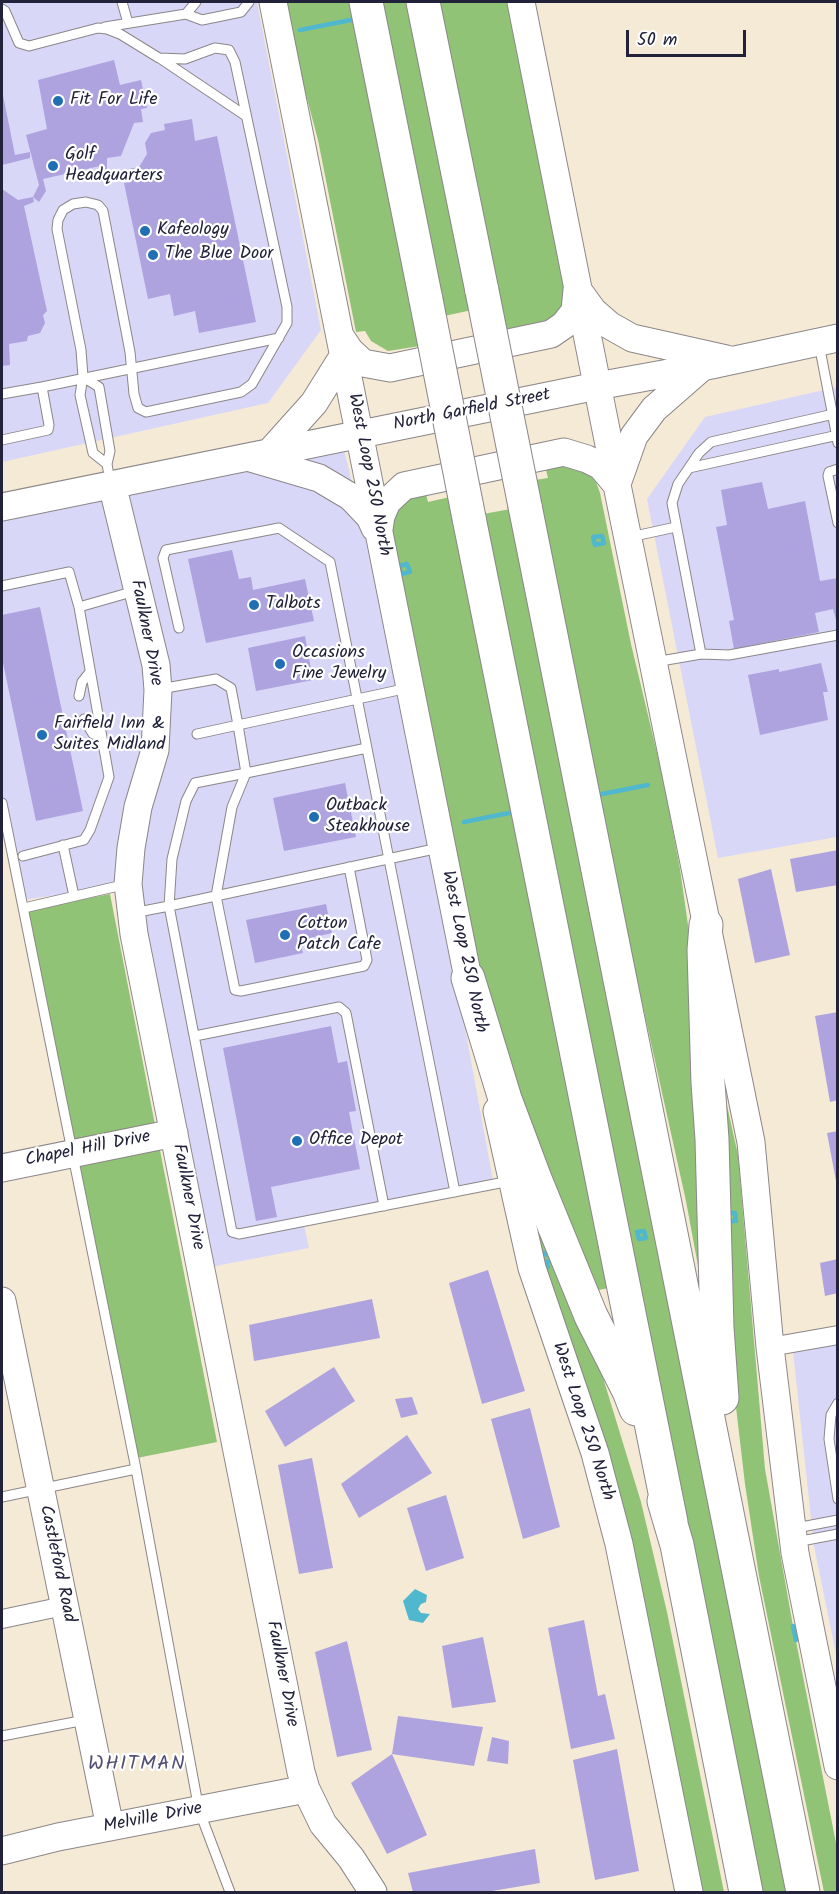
<!DOCTYPE html>
<style>
body{margin:0}
#map{position:relative;width:839px;height:1894px;overflow:hidden;background:#f5ead6;font-family:Kalam,sans-serif}
canvas{display:block}
.frame{position:absolute;inset:0;border:3px solid #22223b;pointer-events:none}
.scale{position:absolute;left:626px;top:30px;width:120px;height:27px;box-sizing:border-box;border:3px solid #22223b;border-top:0;padding-left:8px;font-size:18px;line-height:21px;white-space:nowrap;color:#22223b;-webkit-text-stroke:4px #fff;paint-order:stroke}
</style>
<div id="map">
<canvas width="839" height="1894"></canvas>
<div class="frame"></div>
<div class="scale">50 m</div>
</div>
<script>
const ctx = document.querySelector('canvas').getContext('2d');
ctx.lineJoin = 'round';
function fill(path, color) {
  ctx.fillStyle = color;
  ctx.fill(path, 'evenodd');
}
function poly(rows) {
  const path = new Path2D();
  for (const r of rows) {
    path.moveTo(r[0], r[1]);
    for (let i = 2; i < r.length; i += 2) path.lineTo(r[i], r[i + 1]);
  }
  return path;
}
function trace(path, color, width, dash) {
  ctx.strokeStyle = color;
  ctx.lineWidth = width;
  ctx.lineCap = dash ? 'butt' : 'round';
  ctx.setLineDash(dash || []);
  ctx.stroke(path);
}
function write(font, color, halo, rows, align = 'center') {
  ctx.font = font + ' Kalam,sans-serif';
  ctx.lineWidth = 4.5;
  ctx.setLineDash([]);
  ctx.textBaseline = 'middle';
  ctx.strokeStyle = halo;
  ctx.fillStyle = color;
  for (const [text, x, y, turn = 0] of rows) {
    ctx.save();
    ctx.translate(x, y);
    ctx.rotate((+turn || 0) * Math.PI / 180);
    ctx.textAlign = isNaN(turn) ? turn : align;
    if (halo) ctx.strokeText(text, 0, 0);
    ctx.fillText(text, 0, 0);
    ctx.restore();
  }
}
const built = poly([
 [2,2,257,2,321,330,268,403,2,462],
 [837,387,837,837,718,858,647,499,705,417],
 [341,437,382,606,445,919,494,1186,304,1225,309,1248,200,1269,128,885,22,900,2,797,2,507],
 [837,1334,837,1659,814,1546,792,1342]
]);
const green = poly([
 [284,2,352,2,420,346,388,351,371,341,365,331,356,332,318,140,294,49],
 [381,2,411,2,472,310,444,316],
 [439,2,508,2,566,291,562,315,520,337,517,327,505,329],
 [562,463,590,475,596,482,600,493,631,644,663,778,680,869,691,946,709,1266,698,1266,686,1201,619,898,535,480,548,478,545,466],
 [425,490,428,502,450,497,609,1288,588,1292,487,1006,390,538,392,514,400,502],
 [511,509,789,1892,759,1892,483,514],
 [110,894,217,1442,132,1459,25,911],
 [724,1092,738,1155,765,1469,793,1626,837,1848,837,1892,824,1892,759,1576,745,1484,734,1390],
 [519,1151,604,1381,641,1502,667,1612,724,1892,700,1892,550,1287]
]);
const water = poly([
 [415,1589,427,1595,426,1602,421,1604,418,1609,421,1613,430,1614,423,1623,409,1620,403,1601]
]);
const stream = poly([
 [300,30,356,19],
 [602,536,604,543,595,545,593,537,602,536],
 [407,564,410,572,401,574,399,566,407,564],
 [597,795,648,785],
 [464,822,514,812],
 [727,1213,735,1213,736,1221,728,1221,727,1213],
 [644,1231,646,1238,639,1239,637,1232,644,1231],
 [544,1253,546,1255,552,1253,554,1260,546,1262,548,1267,543,1268,539,1255,544,1253],
 [793,1626,796,1640]
]);
const building = poly([
 [114,60,120,85,141,80,147,108,141,109,143,122,134,123,121,156,107,158,107,170,104,177,100,166,43,179,46,191,39,202,33,197,39,185,26,135,47,129,38,80],
 [3,95,15,155,30,152,30,158,2,165],
 [192,119,195,141,217,136,256,322,199,333,195,311,174,316,170,294,148,299,124,183,131,182,128,169,139,167,147,154,145,143,151,133,165,130,164,124],
 [2,189,18,200,33,197,34,202,24,206,47,311,43,315,45,323,40,333,28,336,27,341,9,344,10,365,2,366],
 [762,482,768,509,805,501,820,581,838,578,838,627,833,609,815,613,819,632,734,649,729,621,734,620,716,527,727,525,721,490],
 [232,550,239,579,251,577,253,590,305,579,314,621,206,643,188,559],
 [40,607,83,811,36,821,2,658,2,615],
 [305,636,313,680,256,691,248,648],
 [821,663,828,692,823,692,828,720,760,735,748,675,779,669,779,672],
 [345,783,356,837,284,851,273,798],
 [838,850,838,885,796,892,790,859],
 [771,869,790,955,755,963,738,879],
 [326,904,332,933,310,938,311,944,301,946,303,953,255,963,246,920],
 [838,1012,838,1100,830,1102,815,1016],
 [331,1026,338,1063,347,1061,356,1111,349,1112,360,1169,271,1187,277,1217,256,1221,223,1048],
 [838,1131,838,1180,836,1181,827,1133],
 [838,1259,838,1293,825,1296,820,1263],
 [488,1270,525,1391,482,1404,449,1283],
 [372,1299,380,1338,254,1361,249,1325],
 [334,1367,355,1401,285,1447,265,1411],
 [412,1397,418,1414,401,1418,395,1399],
 [530,1408,560,1527,523,1539,491,1419],
 [407,1435,432,1473,359,1518,341,1484],
 [312,1458,333,1568,299,1574,278,1465],
 [446,1495,464,1558,426,1571,407,1508],
 [584,1620,598,1696,605,1694,615,1739,571,1749,548,1628],
 [483,1637,496,1702,452,1708,442,1646],
 [347,1641,372,1750,337,1757,315,1652],
 [398,1716,483,1727,474,1766,392,1754,427,1835,387,1854,351,1783,392,1754],
 [492,1737,509,1741,508,1764,487,1761],
 [617,1749,639,1871,595,1880,573,1760],
 [535,1849,540,1883,486,1892,413,1892,408,1873]
]);
const lane = poly([
 [122,2,128,23],
 [196,2,186,14,202,20,241,12,249,2],
 [2,9,5,11,19,43,29,46,98,28,107,29,120,34,159,58,185,59,215,48,229,50,235,62,287,307,287,323,252,384,241,392,146,412,138,408,134,394,130,352,103,211,98,205,86,202,73,204,63,210,58,220,57,229,81,350,83,377,80,395,93,453,107,464],
 [105,27,186,14],
 [161,59,246,116],
 [819,344,838,443],
 [83,377,99,387,110,451,107,464,108,470],
 [2,394,42,387],
 [2,440,48,430,49,425,42,387,279,338],
 [689,468,838,435],
 [838,469,829,472,828,476,838,523],
 [630,537,676,527],
 [2,586,69,572,79,607,135,591],
 [179,628,163,558,166,550,279,528,330,562,455,1192],
 [701,654,729,655,838,635],
 [655,662,701,654,672,503,678,484,699,453,711,442,838,413],
 [160,689,216,679,231,688,238,725,408,688],
 [79,696,82,682,90,672],
 [84,719,93,734,102,738],
 [2,803,136,1469],
 [63,845,74,896],
 [439,848,169,906,232,1232,239,1234,510,1181],
 [23,856,84,840,90,830,109,777,79,607],
 [349,867,367,960,364,966,241,991,235,990,216,896,232,807,246,773,367,748],
 [24,908,127,884],
 [133,913,169,906,172,859,186,801,195,783,246,773,238,725,197,734],
 [195,1036,339,1007,346,1013,384,1206],
 [838,1403,831,1415,829,1439,838,1499],
 [2,1497,136,1469,199,1810,230,1892],
 [796,1528,838,1520],
 [796,1542,838,1534],
 [2,1736,85,1720]
]);
const street = poly([
 [770,1347,838,1335],
 [2,1619,64,1606]
]);
const secondary = poly([
 [273,2,472,998],
 [521,2,617,485,751,1142,770,1347,795,1553,838,1766],
 [580,293,593,311,609,325,632,338,726,359],
 [340,336,350,351,363,363,390,368,551,334,564,325,575,311,577,290],
 [270,452,314,403,344,355],
 [251,458,319,478,351,497,370,517,375,528],
 [112,484,156,665,158,690,155,750,138,807,131,848,128,884,134,934,301,1772,306,1789,323,1824,351,1858,373,1892],
 [617,484,634,436,654,409,701,368],
 [2,507,597,386,702,367,838,338],
 [379,529,381,516,387,502,404,486,564,452,587,459,601,466,617,485],
 [497,1111,532,1268,595,1453,619,1544,689,1892],
 [2,1168,174,1133],
 [2,1301,110,1827],
 [2,1851,58,1837,306,1789]
]);
const highway = poly([
 [366,2,426,300],
 [423,2,482,291],
 [525,506,803,1892],
 [469,518,671,1522],
 [706,925,704,950,708,1083,712,1139,717,1328,722,1398],
 [468,978,505,1099,535,1179,591,1316,629,1391,636,1409],
 [664,1501,677,1545,746,1892]
]);
const highwayBridge = poly([
 [482,291,525,506],
 [426,300,469,518]
]);
const markers = [
 [58,101,6,"#1f6fb2"],
 [53,166,6,"#1f6fb2"],
 [145,231,6,"#1f6fb2"],
 [153,255,6,"#1f6fb2"],
 [254,605,6,"#1f6fb2"],
 [280,664,6,"#1f6fb2"],
 [42,735,6,"#1f6fb2"],
 [314,817,6,"#1f6fb2"],
 [285,935,6,"#1f6fb2"],
 [297,1141,6,"#1f6fb2"]
];
const poiNames = [
 ["Fit For Life",70,101],
 ["Golf",65,156],
 ["Headquarters",65,177],
 ["Kafeology",157,231],
 ["The Blue Door",165,255],
 ["Talbots",266,605],
 ["Occasions",292,654],
 ["Fine Jewelry",292,675],
 ["Fairfield Inn &",54,725],
 ["Suites Midland",54,746],
 ["Outback",326,807],
 ["Steakhouse",326,828],
 ["Cotton",297,925],
 ["Patch Cafe",297,946],
 ["Office Depot",309,1141]
];
const streetNames = [
 ["North Garfield Street",472,411,-11],
 ["West Loop 250 North",368,475,79],
 ["Faulkner Drive",145,633,79],
 ["West Loop 250 North",463,952,78],
 ["Chapel Hill Drive",88,1150,-11],
 ["Faulkner Drive",187,1197,79],
 ["West Loop 250 North",582,1422,72],
 ["Castleford Road",56,1564,78],
 ["Faulkner Drive",281,1674,79],
 ["Melville Drive",153,1819,-11]
];
const neighbourhoodNames = [
 ["WHITMAN",137,1766]
];
fill(built, '#d8d7f8');
fill(green, '#90c375');
fill(water, '#50b8ce');
trace(stream, '#50b8ce', 4.5);
fill(building, '#aea3df');
trace(lane, '#8c8688', 11);
trace(street, '#8c8688', 20);
trace(secondary, '#8c8688', 29);
trace(highway, '#8c8688', 35);
trace(lane, '#fff', 9);
trace(street, '#fff', 18);
trace(secondary, '#fff', 27);
trace(highway, '#fff', 33);
trace(highwayBridge, '#8c8688', 35, []);
trace(highwayBridge, '#fff', 33);
for (const [x, y, r, color] of markers) {
  const dot = new Path2D();
  dot.arc(x, y, r, 0, 2 * Math.PI);
  ctx.fillStyle = color;
  ctx.fill(dot);
  trace(dot, '#fff', 2);
}
write('18px', '#22223b', '#fff', poiNames, 'left');
write('18px', '#22223b', '#fff', streetNames);
ctx.letterSpacing = '1.5px';
write('20px', '#534f74', '#fff', neighbourhoodNames);
ctx.letterSpacing = '0px';
</script>
